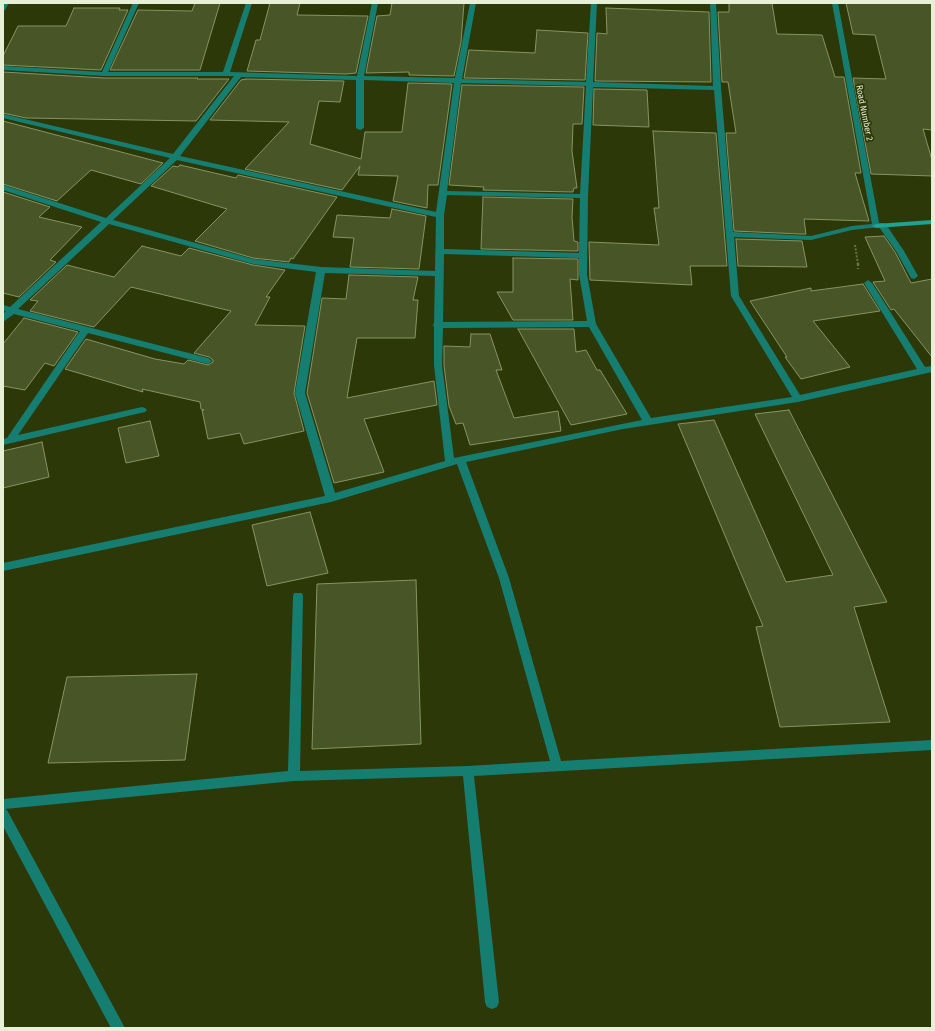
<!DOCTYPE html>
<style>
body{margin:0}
#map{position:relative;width:935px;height:1031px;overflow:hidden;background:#2d3808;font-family:"Fira Sans Condensed",sans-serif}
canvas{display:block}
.frame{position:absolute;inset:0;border:4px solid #e7f0d6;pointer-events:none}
</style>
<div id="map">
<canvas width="935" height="1031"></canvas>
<div class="frame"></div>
</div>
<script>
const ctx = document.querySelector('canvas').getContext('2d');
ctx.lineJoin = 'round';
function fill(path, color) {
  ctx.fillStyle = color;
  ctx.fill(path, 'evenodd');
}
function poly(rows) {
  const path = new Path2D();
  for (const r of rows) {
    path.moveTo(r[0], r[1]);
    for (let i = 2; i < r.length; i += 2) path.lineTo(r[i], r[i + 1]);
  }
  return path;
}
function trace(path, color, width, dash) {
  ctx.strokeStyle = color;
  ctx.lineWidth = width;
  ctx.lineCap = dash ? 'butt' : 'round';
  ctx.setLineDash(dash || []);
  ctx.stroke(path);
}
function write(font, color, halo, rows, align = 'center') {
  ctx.font = font + ' "Fira Sans Condensed",sans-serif';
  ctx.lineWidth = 3.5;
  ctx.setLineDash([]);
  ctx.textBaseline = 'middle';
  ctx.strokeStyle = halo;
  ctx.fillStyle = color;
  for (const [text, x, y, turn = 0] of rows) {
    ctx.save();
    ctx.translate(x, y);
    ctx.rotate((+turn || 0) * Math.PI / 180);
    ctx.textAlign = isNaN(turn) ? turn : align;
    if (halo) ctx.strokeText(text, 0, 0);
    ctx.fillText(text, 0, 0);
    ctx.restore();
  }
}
const building = poly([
 [195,3,220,3,200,70,110,70,138,10,192,11,195,3],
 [270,3,300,3,297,15,368,16,356,73,346,74,247,71,256,40,260,40,270,3],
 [392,3,464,3,461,42,454,76,409,75,409,72,366,73,377,16,390,15,392,3],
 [729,3,772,3,777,34,822,35,835,77,844,77,861,173,855,173,869,221,804,219,806,234,801,234,734,231,726,133,736,133,728,82,722,82,718,12,729,12,729,3],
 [846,3,932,3,932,130,923,129,932,160,932,176,871,174,853,78,886,79,875,35,853,34,846,3],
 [74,8,120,8,119,10,128,10,101,70,3,65,3,56,18,26,66,26,74,8],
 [606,8,709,12,711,82,595,81,597,33,607,34,606,8],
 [537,30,588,33,585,80,464,78,469,50,535,53,537,30],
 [3,72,104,78,198,78,197,79,229,79,196,121,26,118,3,113,3,72],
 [246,79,344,81,340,102,319,101,310,144,361,159,365,132,402,132,408,83,452,84,438,185,428,185,427,208,393,201,398,176,358,175,360,166,342,190,245,169,289,122,210,120,241,80,246,79],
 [462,85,584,87,582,124,573,124,572,151,577,188,574,188,573,192,483,190,484,187,449,185,462,85],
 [594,89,647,90,649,127,593,125,594,89],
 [3,121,163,163,141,184,91,170,57,201,3,184,3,121],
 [653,131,716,133,727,266,690,266,692,285,590,280,589,242,659,245,654,208,659,208,653,131],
 [180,165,236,178,238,175,337,197,293,259,291,258,289,262,253,258,195,241,227,209,151,186,173,166,178,167,180,165],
 [3,192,50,207,39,217,82,227,50,260,56,262,19,297,3,293,3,192],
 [483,197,573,199,572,217,574,241,578,242,578,251,481,249,483,197],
 [392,209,426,216,419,269,350,267,354,238,333,237,337,215,390,218,392,209],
 [884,236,895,252,911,283,932,279,932,357,894,309,891,310,873,282,885,281,865,237,884,236],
 [736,239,802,241,807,267,738,266,736,239],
 [142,246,181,256,189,248,253,265,285,270,266,297,270,297,255,325,305,326,294,393,304,431,244,444,240,433,208,439,202,410,204,410,201,409,200,402,142,389,143,392,65,369,86,339,155,359,184,364,188,360,208,365,213,362,213,360,209,357,194,353,231,311,131,287,94,327,30,311,38,301,30,300,67,265,114,277,142,246],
 [513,258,578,259,578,280,570,279,573,320,513,320,497,292,513,292,513,258],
 [349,275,418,277,413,300,418,300,415,338,357,338,347,398,434,381,437,405,364,419,384,472,334,483,307,393,322,298,346,299,349,275],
 [863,284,880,311,813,321,850,367,801,379,785,357,787,357,750,301,811,288,811,291,863,284],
 [24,318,78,332,54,366,45,363,25,390,3,386,3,344,24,318],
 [518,329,574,329,576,352,586,350,597,370,600,370,627,414,571,425,518,329],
 [471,334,490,334,502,370,496,370,514,418,558,411,561,431,470,445,463,423,456,424,449,406,444,365,444,346,470,347,471,334],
 [789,410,887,602,854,607,890,722,780,727,756,627,763,626,678,424,714,420,786,582,833,575,755,414,789,410],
 [150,421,159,456,126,463,118,428,150,421],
 [42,442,49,477,3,488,3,451,42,442],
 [310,512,328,573,267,586,252,525,310,512],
 [416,580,421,744,312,749,317,584,416,580],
 [197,674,185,760,48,763,67,677,197,674]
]);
const pathFar1 = poly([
 [855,245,858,264]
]);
const path = poly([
 [858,263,858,269]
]);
const street = poly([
 [3,3,9,3,5,10,3,11,3,3],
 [133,3,139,3,108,72,223,72,246,3,252,3,230,72,357,76,372,3,378,3,364,76,455,78,470,3,476,3,462,79,586,82,591,3,597,3,593,82,713,86,710,3,716,3,721,88,733,232,811,236,852,226,872,224,832,3,838,3,879,223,885,223,904,251,918,276,914,279,911,278,896,251,879,227,852,230,811,240,734,237,739,296,800,395,917,369,864,283,868,280,872,283,925,367,932,366,932,372,798,402,623,429,466,462,509,578,561,761,932,740,932,750,474,776,499,1002,497,1007,492,1009,487,1007,485,1002,463,776,294,781,5,809,7,810,125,1028,111,1028,3,826,3,799,288,771,293,596,294,593,302,593,303,596,300,771,468,766,550,761,499,578,457,464,331,502,3,571,3,563,325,496,295,393,316,272,253,264,109,224,18,309,208,358,212,361,208,364,88,333,18,435,142,407,145,408,147,410,145,412,3,445,3,439,7,438,80,331,14,314,3,322,3,314,6,311,3,311,3,305,10,307,101,222,3,190,3,185,106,218,170,158,3,118,3,114,173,154,234,76,104,76,3,70,3,66,102,72,133,3],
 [241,77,356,80,356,128,360,130,364,128,364,80,454,83,436,212,180,156,241,77],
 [461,83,586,86,580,194,447,191,461,83],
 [593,87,714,90,731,296,792,397,651,418,596,324,587,274,588,196,593,87],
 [177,160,436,217,435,271,321,267,253,259,113,220,177,160],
 [447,195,580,198,579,253,444,249,444,215,447,195],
 [444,254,579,258,579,274,587,321,443,322,444,254],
 [325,273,435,276,434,323,433,325,434,327,434,365,445,461,335,493,305,393,325,273],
 [589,327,642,420,454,458,442,365,443,328,589,327]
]);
const secondary = poly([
 [932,220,932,224,876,228,872,226,876,224,932,220]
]);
const farStreetnames = [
 ["Road Number 2",864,113,79]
];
fill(building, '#485527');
trace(building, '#869464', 1);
trace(pathFar1, '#677148', 2, [2, 1.5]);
trace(path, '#677148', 2.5, [3, 2]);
fill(street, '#167e71');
fill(secondary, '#1ea292');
write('9px', '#e7f0d6', '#2d3808', farStreetnames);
</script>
